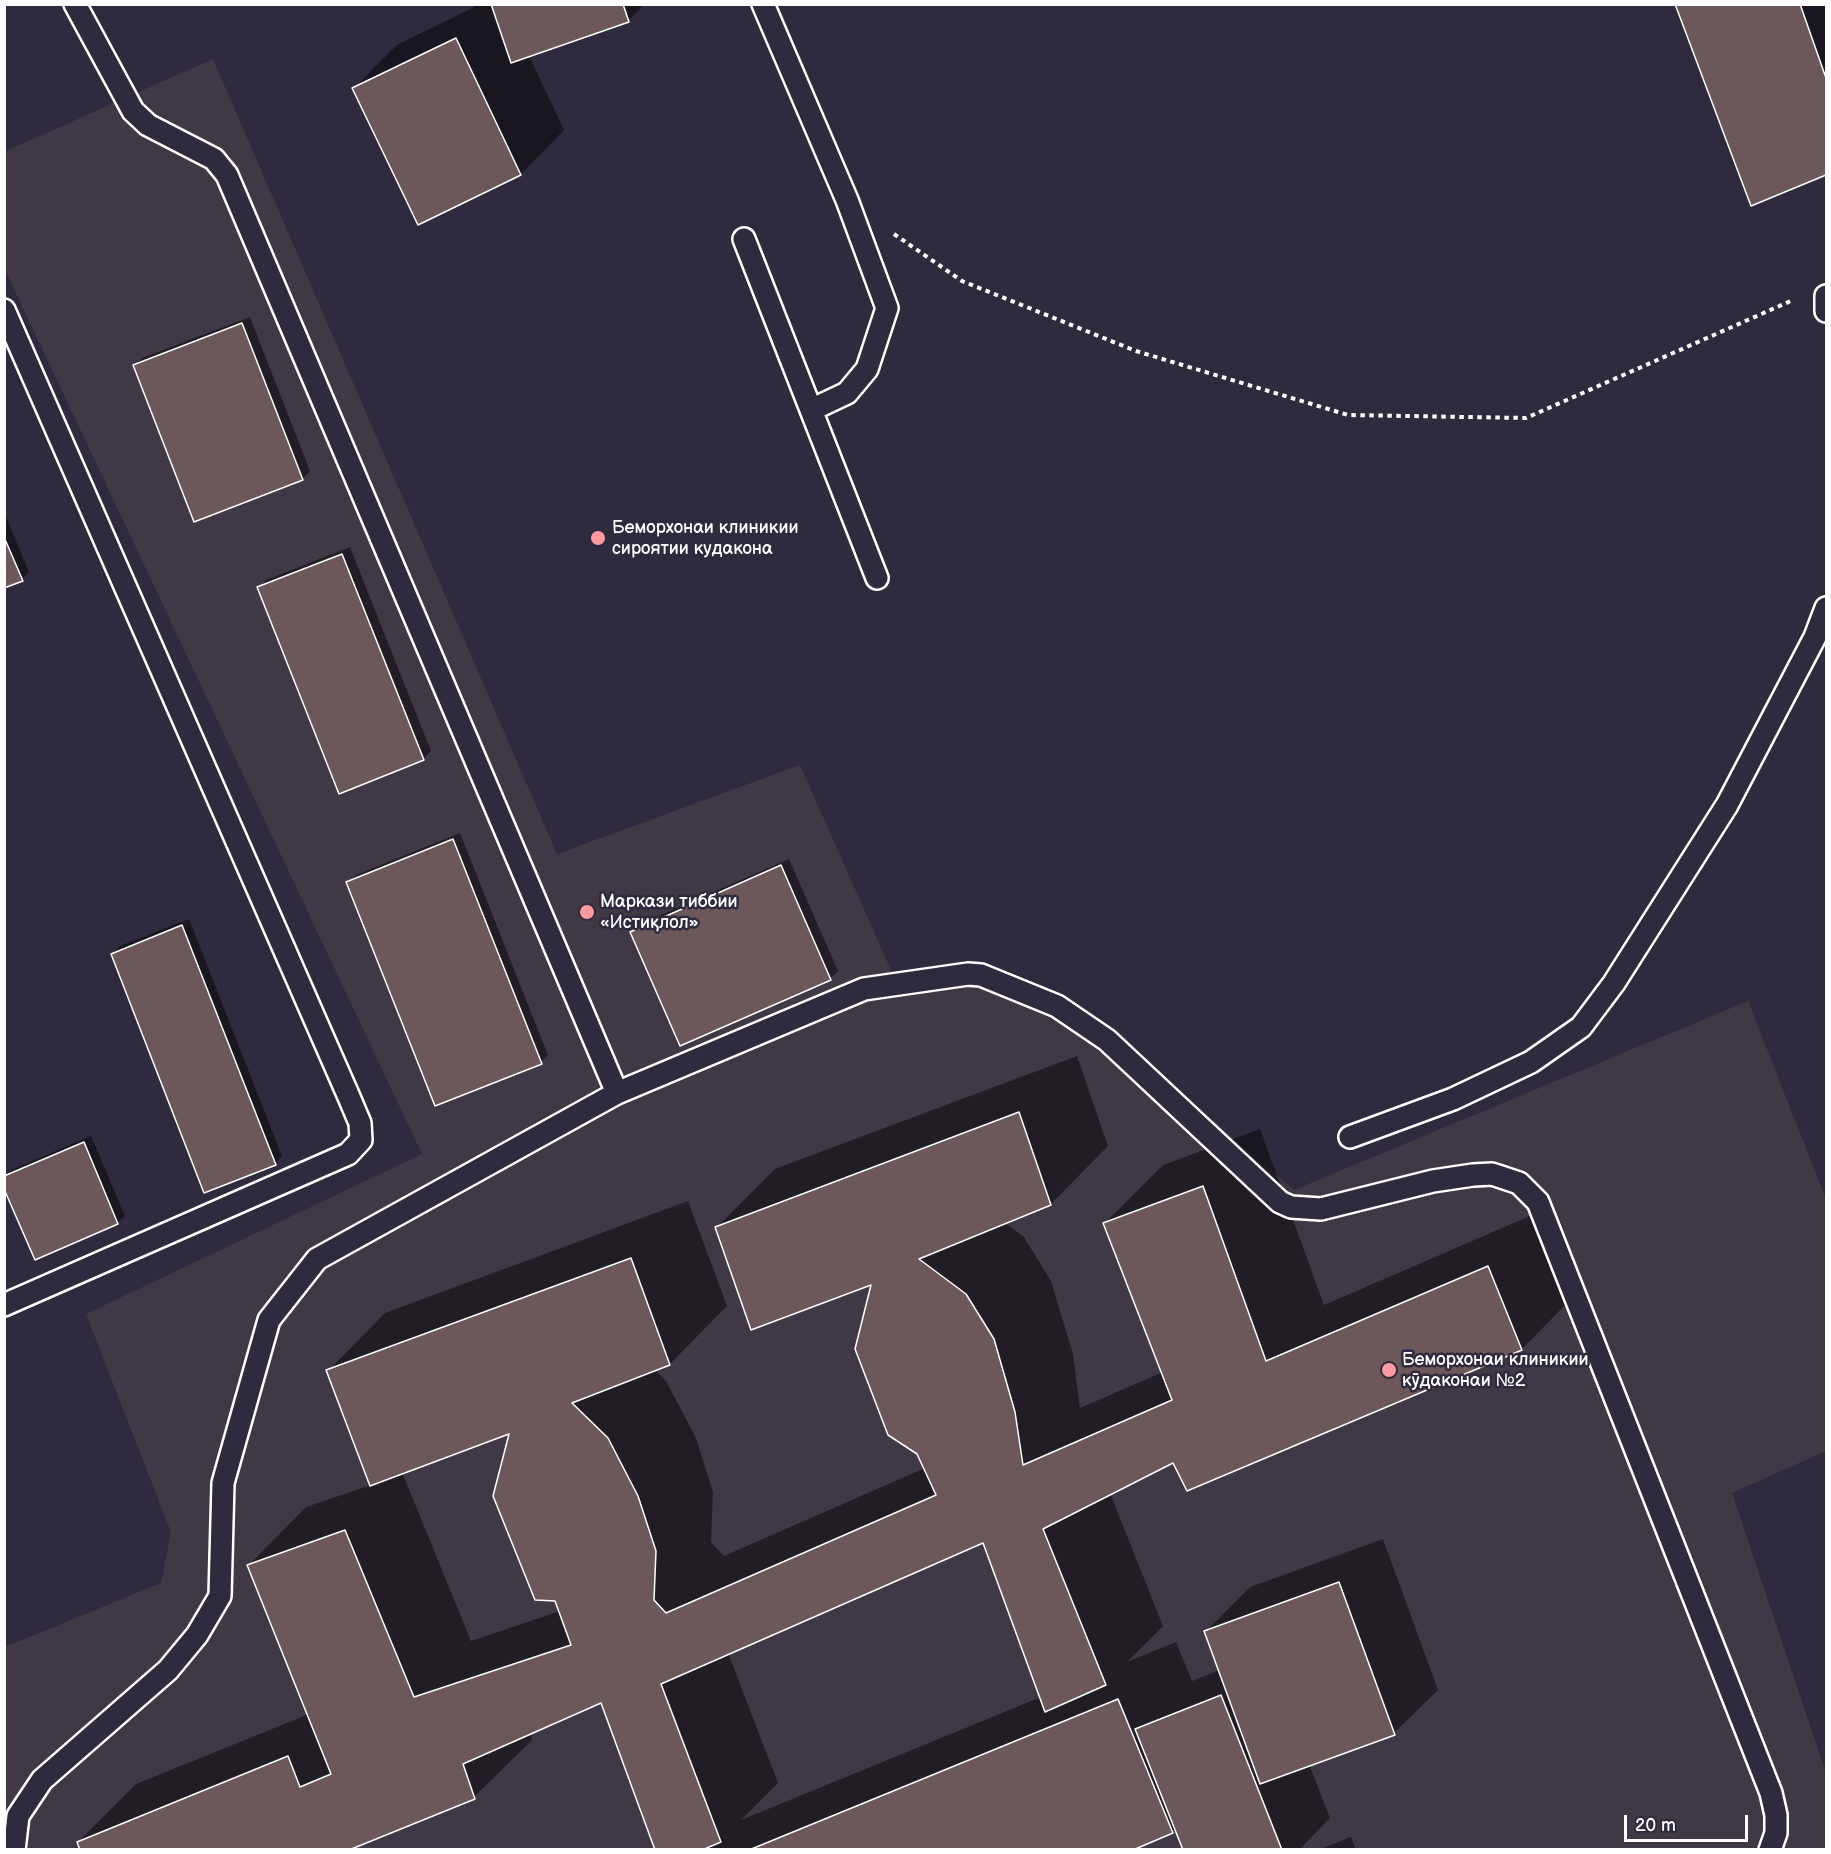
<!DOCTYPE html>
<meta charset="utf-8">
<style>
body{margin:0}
#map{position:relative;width:1831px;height:1854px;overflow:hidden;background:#2f2a3d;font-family:"Balsamiq Sans",sans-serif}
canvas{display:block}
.frame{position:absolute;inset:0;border:6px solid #fff;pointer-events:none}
.scale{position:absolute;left:1624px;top:1815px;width:124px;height:27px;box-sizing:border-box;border:3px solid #fff;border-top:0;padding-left:8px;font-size:18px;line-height:21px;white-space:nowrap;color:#fff;-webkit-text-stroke:4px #2f2a3d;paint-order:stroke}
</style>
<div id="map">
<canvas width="1831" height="1854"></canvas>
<div class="frame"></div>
<div class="scale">20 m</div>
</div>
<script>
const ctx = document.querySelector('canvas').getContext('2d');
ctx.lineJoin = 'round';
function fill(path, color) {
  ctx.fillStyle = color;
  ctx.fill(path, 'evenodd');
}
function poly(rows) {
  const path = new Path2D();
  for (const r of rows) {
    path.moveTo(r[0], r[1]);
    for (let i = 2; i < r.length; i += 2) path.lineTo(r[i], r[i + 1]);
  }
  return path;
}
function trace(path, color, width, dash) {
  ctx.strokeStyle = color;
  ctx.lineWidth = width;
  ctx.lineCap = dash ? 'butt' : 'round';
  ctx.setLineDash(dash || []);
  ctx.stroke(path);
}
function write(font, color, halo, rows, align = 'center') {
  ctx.font = font + ' "Balsamiq Sans",sans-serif';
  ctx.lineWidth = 5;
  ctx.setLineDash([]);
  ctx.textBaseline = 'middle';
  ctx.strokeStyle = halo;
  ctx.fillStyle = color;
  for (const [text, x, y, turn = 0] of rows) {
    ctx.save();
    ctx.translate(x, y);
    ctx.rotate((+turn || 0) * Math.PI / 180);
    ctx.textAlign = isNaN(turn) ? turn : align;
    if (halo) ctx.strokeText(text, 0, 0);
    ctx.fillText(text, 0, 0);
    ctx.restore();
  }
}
const built = poly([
 [213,59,557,854,800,765,898,986,988,970,1082,1009,1294,1190,1748,1001,1826,1199,1826,1451,1732,1493,1826,1773,1826,1849,5,1849,5,1647,161,1583,171,1532,86,1314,422,1154,5,270,4,152]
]);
const shadow = poly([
 [480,4,645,4,628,21,529,56,564,130,521,174,418,223,354,88,397,45],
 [1677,4,1826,4,1826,173,1752,204],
 [250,317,310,471,302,479,135,365,142,358],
 [4,512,29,572,22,579,4,586],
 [350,547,431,751,423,759,259,588,266,580],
 [460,833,548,1055,541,1062,348,882,356,875],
 [789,859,838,971,830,979,632,932,640,924],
 [189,919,282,1156,275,1164,113,954,120,946],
 [1077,1056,1108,1146,1051,1204,1005,1223,1024,1237,1051,1281,1073,1354,1080,1408,1163,1372,1105,1223,1163,1165,1260,1129,1324,1305,1546,1209,1579,1291,1522,1349,1188,1489,1174,1461,1110,1493,1163,1626,1127,1662,1176,1642,1192,1681,1220,1670,1206,1631,1250,1587,1383,1539,1438,1690,1394,1733,1309,1764,1330,1818,1299,1850,1185,1850,1176,1828,1172,1832,1129,1850,704,1850,708,1845,602,1701,530,1733,532,1740,474,1797,78,1842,136,1784,309,1714,249,1565,306,1507,371,1485,328,1371,385,1313,688,1201,727,1306,670,1364,655,1370,666,1381,696,1438,713,1492,711,1542,724,1556,925,1468,873,1283,717,1227,775,1169],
 [511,1431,560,1611,471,1641,402,1472],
 [984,1541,1041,1697,741,1820,778,1783,728,1653],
 [91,1136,125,1216,117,1223,4,1185,4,1176,9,1171],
 [1351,1837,1356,1850,1318,1850]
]);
const building = poly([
 [491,4,623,4,629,22,511,63,491,4],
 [1675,4,1800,4,1826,78,1826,175,1751,206,1675,4],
 [456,38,521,175,418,225,352,88,456,38],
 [242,323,303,480,194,522,133,365,242,323],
 [4,537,23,581,4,588,4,537],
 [342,554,424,760,339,794,257,587,342,554],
 [453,839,542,1064,435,1106,346,882,453,839],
 [781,865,831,980,680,1046,630,932,781,865],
 [182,925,276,1165,204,1193,111,954,182,925],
 [1019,1112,1051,1205,919,1259,966,1294,994,1339,1015,1412,1023,1465,1172,1400,1103,1223,1203,1186,1266,1361,1488,1266,1522,1350,1187,1491,1173,1463,1043,1529,1106,1685,1045,1712,983,1543,661,1684,721,1842,702,1850,655,1850,601,1703,463,1764,475,1799,349,1850,80,1850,77,1842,288,1756,300,1787,331,1774,247,1565,345,1530,414,1697,571,1645,555,1601,535,1600,493,1496,509,1434,370,1486,326,1370,631,1258,670,1365,572,1403,608,1438,638,1496,656,1551,654,1600,666,1613,936,1495,917,1454,888,1435,855,1349,871,1285,751,1330,715,1227,1019,1112],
 [84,1142,118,1224,35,1260,4,1189,4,1176,84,1142],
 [1339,1582,1395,1735,1260,1784,1204,1631,1339,1582],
 [1221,1695,1282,1850,1183,1850,1135,1729,1221,1695],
 [1118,1699,1173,1833,1133,1850,749,1850,1118,1699]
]);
const path = poly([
 [894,234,962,281,1136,351,1348,415,1526,418,1793,300]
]);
const lane = poly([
 [763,4,847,200,887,308,867,369,847,393,811,410],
 [744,239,877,578],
 [1826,296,1826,311],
 [4,310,349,1097,360,1123,361,1140,348,1154,4,1305],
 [617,1093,864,989,968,974,981,975,1057,1006,1107,1040,1280,1202,1291,1207,1321,1209,1433,1181,1473,1175,1492,1174,1519,1183,1538,1202,1771,1793,1776,1815,1776,1833,1770,1850],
 [1350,1137,1453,1099,1531,1062,1581,1027,1614,983,1727,805,1815,637,1826,608],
 [14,1850,18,1816,42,1780,168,1670,197,1635,220,1596,223,1483,269,1320,317,1259,617,1093,227,175,214,159,148,125,133,111,75,4]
]);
const markers = [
 [598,538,8,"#ff9aa2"],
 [587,912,8,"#ff9aa2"],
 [1389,1370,8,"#ff9aa2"]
];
const poiNames = [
 ["Беморхонаи клиникии",612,528],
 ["сироятии кудакона",612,549],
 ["Маркази тиббии",600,902],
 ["«Истиқлол»",600,923],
 ["Беморхонаи клиникии",1402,1360],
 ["кӯдаконаи №2",1402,1381]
];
fill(built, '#413846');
fill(shadow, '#0007');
fill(building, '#6c585a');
trace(building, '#fff', 1.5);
trace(lane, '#fff', 26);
trace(path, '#fff', 4, [4.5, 4.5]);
trace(lane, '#2f2a3d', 21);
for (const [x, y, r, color] of markers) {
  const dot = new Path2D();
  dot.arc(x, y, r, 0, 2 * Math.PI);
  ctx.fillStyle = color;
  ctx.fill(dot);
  trace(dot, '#2f2a3d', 2);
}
write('18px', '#fff', '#2f2a3d', poiNames, 'left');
</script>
